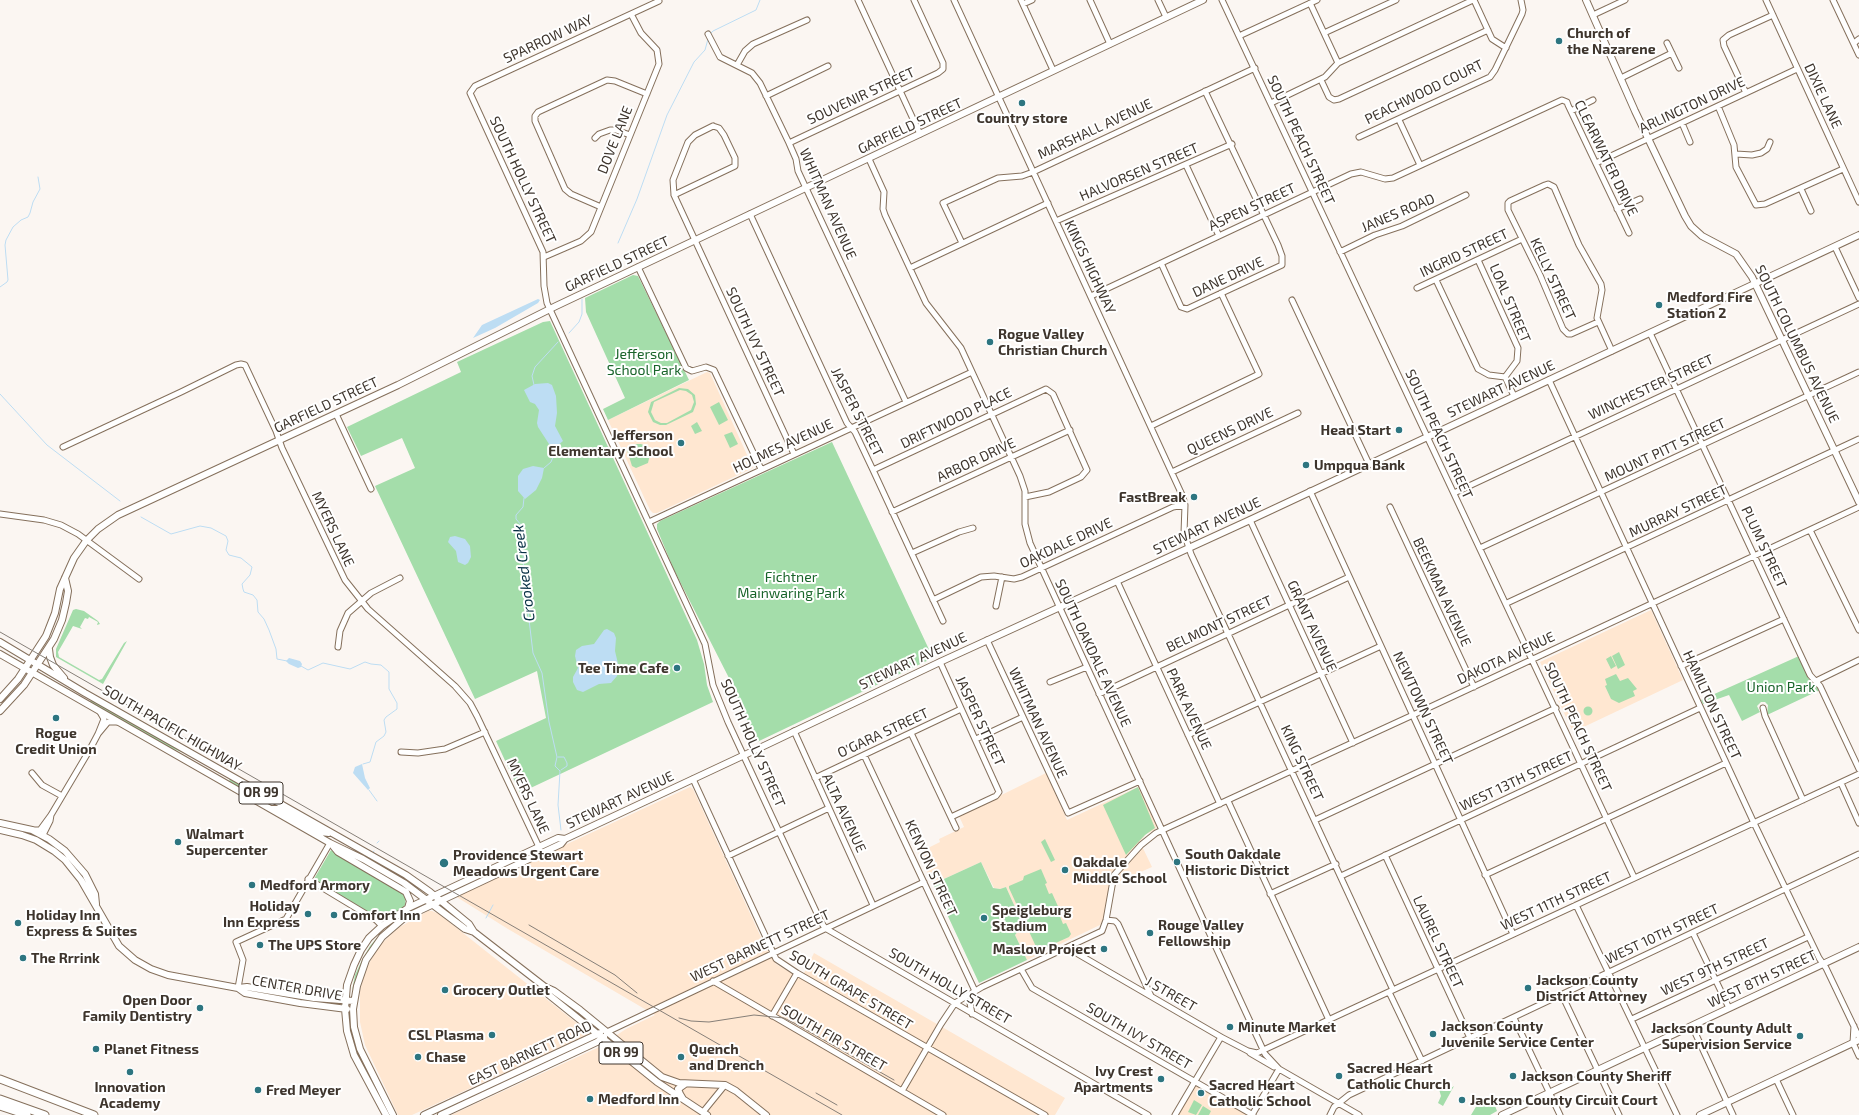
<!DOCTYPE html>
<style>
body{margin:0}
canvas{display:block;background:#fbf6f2}
</style>
<canvas width="1859" height="1115"></canvas>
<script>
const ctx = document.querySelector('canvas').getContext('2d');
ctx.lineJoin = 'round';
function fill(path, color) {
  ctx.fillStyle = color;
  ctx.fill(path, 'evenodd');
}
function poly(rows) {
  const path = new Path2D();
  for (const r of rows) {
    if (r.length === 3) {
      path.moveTo(r[0] + r[2], r[1]);
      path.arc(r[0], r[1], r[2], 0, 2 * Math.PI);
      continue;
    }
    path.moveTo(r[0], r[1]);
    for (let i = 2; i < r.length; i += 2) path.lineTo(r[i], r[i + 1]);
  }
  return path;
}
function trace(path, color, width, dash) {
  ctx.strokeStyle = color;
  ctx.lineWidth = width;
  ctx.lineCap = dash ? 'butt' : 'round';
  ctx.setLineDash(dash || []);
  ctx.stroke(path);
}
function write(font, color, halo, rows, align = 'center') {
  ctx.font = font + ' "Exo 2",sans-serif';
  ctx.lineWidth = 4;
  ctx.setLineDash([]);
  ctx.textBaseline = 'middle';
  ctx.strokeStyle = halo;
  ctx.fillStyle = color;
  for (const [text, x, y, turn = 0] of rows) {
    ctx.save();
    ctx.translate(x, y);
    ctx.rotate((+turn || 0) * Math.PI / 180);
    ctx.textAlign = isNaN(turn) ? turn : align;
    if (halo) ctx.strokeText(text, 0, 0);
    ctx.fillText(text, 0, 0);
    ctx.restore();
  }
}
const built = poly([
 [707,372,710,373,753,468,657,513,653,513,650,510,608,420],
 [1651,610,1683,680,1573,732,1540,662],
 [1046,773,1067,820,1140,786,1158,824,1155,830,1146,834,1140,842,1152,867,1109,886,1104,917,1100,925,1027,960,1015,935,1023,925,1006,887,1000,889,994,888,981,862,933,884,918,853,940,842,939,839,964,827,959,816],
 [690,787,693,789,765,946,776,964,801,979,814,953,1065,1098,1055,1115,451,1115,597,1048,626,1029,655,1015,508,929,455,896],
 [428,911,432,911,439,914,588,1032,586,1035,412,1115,398,1115,365,1045,360,1022,360,991,365,971,378,947,398,928],
 [1194,1082,1252,1115,1175,1115]
]);
const green = poly([
 [633,275,638,276,689,380,608,420,603,409,625,398,586,312,585,298],
 [550,321,697,640,704,664,707,685,713,702,520,793,496,741,546,718,537,671,475,699,375,486,415,468,402,438,361,456,347,427,461,372,457,362,543,322],
 [679,388,688,389,695,395,696,404,693,412,666,425,660,425,653,422,648,412,651,402],
 [680,390,686,391,692,395,694,402,691,410,667,423,661,423,655,420,651,412,654,402],
 [719,402,728,420,719,425,710,407],
 [697,422,702,431,695,434,691,426],
 [732,432,738,444,730,448,724,435],
 [832,442,933,658,757,742,729,678,674,570,657,529,657,524,660,521],
 [636,444,641,444,646,446,650,454,648,463,636,468,632,466,627,450],
 [76,609,84,611,98,621,100,624,97,625,98,622,89,617,88,619,85,618,80,627,82,629,73,626,58,652,59,657,99,680,102,679,124,643,127,641,103,684,56,657,56,649,73,610],
 [1619,652,1625,665,1618,669,1612,656],
 [1611,656,1616,666,1611,669,1606,659],
 [1799,656,1809,679,1820,690,1767,715,1768,705,1765,702,1761,702,1757,706,1760,712,1742,721,1729,695,1703,704,1701,700],
 [1616,674,1620,681,1628,678,1637,689,1633,691,1635,696,1619,703,1611,699,1605,686,1607,685,1605,679],
 [89,701,95,701,184,753,171,748,88,702],
 [1588,711,4.5],
 [229,778,264,797,262,801,230,783],
 [1138,787,1155,828,1145,835,1126,855,1103,805],
 [1045,839,1055,860,1051,862,1041,842],
 [331,850,402,892,406,898,404,910,385,922,314,879],
 [981,862,993,888,1000,889,1006,887,1023,925,1015,935,1027,960,979,983,933,884],
 [1041,869,1047,883,1045,884,1049,894,1052,893,1061,913,1059,914,1063,924,1066,923,1071,934,1069,937,1038,951,1009,888,1009,886,1023,880,1024,876],
 [381,933,361,966,352,991,355,975,362,960,370,946],
 [1445,1082,1442,1088,1447,1091,1454,1086,1443,1106,1438,1103,1441,1096,1438,1086],
 [1194,1100,1202,1105,1196,1115,1188,1112],
 [1480,1100,1487,1105,1494,1103,1497,1111,1490,1115,1471,1115],
 [1203,1106,1211,1111,1209,1115,1198,1115]
]);
const water = poly([
 [538,299,540,300,538,303,495,328,473,338,482,325],
 [548,383,552,385,556,396,557,413,555,426,563,441,557,446,549,444,538,427,537,423,539,410,535,404,530,402,524,390,535,384],
 [533,466,544,468,542,478,536,490,525,499,518,491,518,476,523,469],
 [455,536,465,539,470,546,471,557,468,563,465,565,458,562,456,551,448,542,450,537],
 [607,629,614,633,616,638,615,651,619,668,617,676,611,683,599,684,583,692,577,690,573,682,573,677,578,668,575,656,576,650,582,646,594,644,604,630],
 [289,658,300,661,302,664,301,667,298,668,289,664,286,661],
 [362,764,365,778,370,788,368,790,353,773,355,767]
]);
const stream = poly([
 [710,34,713,31,756,10,760,0],
 [618,243,637,199,667,115,694,62,705,50,708,39],
 [0,287,7,282,8,280,5,245,6,240,13,227,21,220,28,217,30,213,33,202,40,189,38,177],
 [569,333,579,322,582,314,582,299],
 [534,385,532,376,535,367,558,342],
 [0,394,47,445,120,501],
 [544,468,551,462,555,452,555,446],
 [524,498,523,507,516,515,516,519,522,526,524,578,533,653,542,673,549,722,557,757,555,766,560,771,558,805,561,830],
 [141,517,171,534,200,526,211,528,226,536,228,541,226,550,229,555,241,558,252,567,250,575,242,584,243,589,244,592,253,595,257,600,258,612,264,619,269,630,276,649,277,659,287,661],
 [301,666,308,670,323,663,350,669,365,662,371,664,381,665,389,672,389,689,397,703,397,709,386,717,384,720,386,732,384,736,376,742,370,762,363,764],
 [558,757,564,757,567,763,567,766,561,770],
 [369,790,377,801],
 [377,843,379,841],
 [373,852,374,851],
 [486,918,493,905]
]);
const minor = poly([
 [858,0,920,134],
 [954,0,1183,497,1185,505,1184,533,1191,554,1393,990],
 [1021,0,1053,70],
 [1090,0,1110,44],
 [1158,0,1166,17],
 [1222,0,1634,877],
 [1474,0,1492,39,1506,48],
 [1766,0,1859,202],
 [1833,0,1859,55],
 [659,1,475,86,470,93,543,252,544,286,547,303,705,644,713,685,728,722,821,922,825,928,1148,1115],
 [1310,3,1338,63],
 [1023,4,1032,0],
 [1593,15,1625,0],
 [1324,33,1396,0],
 [708,34,720,57,752,73,760,83,789,143,796,159,798,171,906,402],
 [1239,36,1317,0],
 [1667,43,1679,68],
 [1854,43,1859,39],
 [737,65,745,51,753,44,807,20],
 [1621,78,1672,53],
 [1321,80,1329,97,1334,100,1339,99,1488,30],
 [1746,93,1724,46,1723,40,1729,35,1773,15],
 [766,96,828,66],
 [1271,103,1325,77,1338,63,1473,0],
 [1718,106,1734,145,1736,167,1756,205,1765,204,1843,169],
 [1571,111,1593,100],
 [1399,120,1420,165],
 [1682,123,1690,142],
 [713,126,719,128,724,135,735,158,735,166,674,195,673,180,688,142,695,135,713,126],
 [1359,137,1490,77,1495,70,1522,14,1523,10,1521,0],
 [595,138,599,134,610,130,616,130,630,135],
 [789,143,938,73,943,69,943,63,914,0],
 [1736,154,1752,155,1761,153,1767,149,1770,142],
 [869,159,884,192,883,209,885,215,926,303,961,348,1020,476,1025,491,1025,524,1030,543,1265,1054,1279,1069,1359,1115],
 [1596,163,1797,69],
 [1186,165,1219,236],
 [1801,189,1811,211],
 [674,195,794,454],
 [601,207,571,194,565,189,535,121,535,116,538,112,607,80,615,81,647,94],
 [1617,209,1640,199],
 [750,214,847,423,855,432,873,470,943,621],
 [1056,221,1232,144],
 [962,243,943,203,998,178,1022,176,1033,172,1255,68],
 [1835,247,1859,298],
 [1340,252,1375,235,1402,226,1466,195],
 [544,257,581,241,591,232,659,64,657,50,641,33,631,14],
 [1478,260,1518,348,1517,361,1505,377],
 [1161,263,1181,307,1187,309,1282,265,1282,256,1278,245,1205,91],
 [638,267,686,368,692,371,706,367,714,370,761,469],
 [910,268,1048,203],
 [1436,280,1478,369,1489,375,1505,377],
 [1417,288,1522,239],
 [1091,296,1351,174,1361,172,1385,179,1393,178,1562,100,1567,102,1568,105,1629,233],
 [1292,300,1369,464],
 [1598,322,1571,334,1568,334,1563,329,1540,275,1508,210,1508,203,1510,201,1545,185,1548,184,1554,187,1579,245,1601,284,1602,290,1597,318,1612,351],
 [1650,333,1810,675,1820,686,1859,769],
 [1505,377,1514,396],
 [1549,380,1754,823,1819,958,1826,968,1859,1037],
 [336,414,371,489],
 [1151,426,1259,374,1221,293],
 [63,447,181,392,236,365,241,364,245,365,276,431,282,448,345,580,368,609,455,686,470,703,477,716,539,847],
 [873,470,1046,389,1053,394,1087,470,1081,477,1049,492,1025,497],
 [1172,472,1298,413],
 [1310,491,1513,934],
 [1454,493,1859,304],
 [1390,507,1474,687],
 [892,512,1070,430],
 [0,514,44,520,61,525,78,534,139,579],
 [1250,520,1353,743],
 [649,522,972,372],
 [1810,530,1859,630],
 [1480,548,1859,372],
 [912,553,959,532,973,528],
 [1117,581,1220,804],
 [933,600,981,577,994,576,1014,579,1022,577,1173,507,1185,505],
 [1507,603,1859,439],
 [996,606,1002,577],
 [987,640,1068,813,1140,781],
 [338,647,340,631,348,613,371,593,400,578],
 [940,662,999,792,996,796,951,817],
 [1681,666,1784,619],
 [1816,681,1859,660],
 [1050,682,1087,667],
 [1099,694,1349,577],
 [1763,708,1765,716,1803,800],
 [794,731,873,905],
 [911,733,956,828],
 [98,734,108,722,117,722],
 [1188,735,1381,646],
 [976,739,1023,717],
 [401,752,418,753,445,749,485,732],
 [864,755,975,991],
 [32,773,42,785,62,796],
 [815,778,961,709],
 [693,779,776,959,797,973,1045,1115],
 [1841,783,1859,823],
 [1228,801,1329,1020],
 [1315,820,1556,708],
 [33,830,40,830,51,815,89,751,98,734,104,719,100,712],
 [43,835,50,821,51,815],
 [1385,855,1470,1038],
 [728,856,829,808],
 [1485,875,1726,763],
 [1341,876,1700,708],
 [308,879,376,920,382,926],
 [1270,894,1336,864],
 [1576,905,1677,1115],
 [1106,920,1115,921,1118,924,1151,996],
 [1693,933,1729,1008],
 [1073,945,1078,954,1221,1037,1248,1051,1257,1053,1859,774],
 [1021,969,1032,988,1253,1115],
 [713,981,943,1115],
 [238,988,243,960,236,942,286,919,330,843],
 [1389,992,1422,1061],
 [1562,995,1619,1115],
 [972,1014,970,1003,973,993],
 [772,1016,797,973],
 [1514,1018,1560,1115],
 [1632,1019,1808,937],
 [1692,1026,1733,1115],
 [1854,1026,1853,1043,1859,1056],
 [607,1032,924,882],
 [1250,1053,1274,1067],
 [1776,1079,1793,1115],
 [902,1091,941,1024,955,1003,982,987,1102,931,1106,920,1114,875,1141,845,1156,833,1413,715,1859,507],
 [703,1112,725,1085],
 [1175,1115,1221,1037],
 [1252,1115,1279,1069],
 [1330,1115,1334,1107,1349,1095,1859,854]
]);
const major = poly([
 [1586,0,1635,111,1685,216,1691,226,1702,236,1736,254,1752,277,1859,502],
 [0,642,85,693,406,875,430,892,469,924,474,932,545,987,554,991,580,1010,662,1077,679,1083,725,1085,736,1091,766,1115],
 [49,649,50,657,53,665,64,678],
 [0,654,330,843,363,859,404,883,465,929,474,932],
 [0,699,18,679,46,636,55,613,60,589,74,558,86,541,98,529,118,515,398,385,556,306,1203,0],
 [0,711,24,685,54,639,62,620,66,603,68,591,65,578],
 [271,809,281,809,320,832,329,833],
 [0,823,32,830,49,839,65,851,85,874,95,894,96,904],
 [0,830,22,835,36,840,54,851,65,860,81,880,119,946,135,960,151,969,168,975,238,988,247,987,314,998,354,1001],
 [333,846,338,852,406,892,410,901,408,908],
 [545,987,549,995,657,1082,707,1115],
 [238,988,245,993,300,1003,347,1009],
 [683,1099,680,1094,678,1089,685,1084],
 [386,1115,354,1055,347,1031,345,1009,347,985,354,965,361,950,369,938,382,926,408,908,558,838,565,839],
 [393,1115,360,1049,354,1027,353,1009,357,986,366,960,382,937,404,918,561,844,565,839,768,744,940,662,1250,520,1859,235],
 [424,1115,600,1033],
 [441,1115,597,1042,604,1037],
 [1502,1115,1859,947],
 [1700,1115,1859,1040]
]);
const highway = poly([
 [0,1079,94,1115],
 [0,1099,45,1115],
 [0,1106,27,1115]
]);
const rail = poly([
 [0,632,842,1115],
 [529,925,615,975,637,993],
 [679,1018,691,1021,709,1022,754,1015,784,1018,794,1023,894,1080],
 [816,1093,837,1105]
]);
const markers = [
 [1559,41,4,"#2d7580"],
 [1022,103,4,"#2d7580"],
 [1659,305,4,"#2d7580"],
 [990,342,4,"#2d7580"],
 [1399,430,4,"#2d7580"],
 [681,443,4,"#2d7580"],
 [1306,465,4,"#2d7580"],
 [1194,497,4,"#2d7580"],
 [677,668,4,"#2d7580"],
 [56,718,4,"#2d7580"],
 [178,842,4,"#2d7580"],
 [1177,862,4,"#2d7580"],
 [444,863,5,"#2d7580"],
 [1065,870,4,"#2d7580"],
 [252,885,4,"#2d7580"],
 [308,914,4,"#2d7580"],
 [334,915,4,"#2d7580"],
 [984,918,4,"#2d7580"],
 [18,923,4,"#2d7580"],
 [1150,933,4,"#2d7580"],
 [260,945,4,"#2d7580"],
 [1104,949,4,"#2d7580"],
 [23,958,4,"#2d7580"],
 [1528,988,4,"#2d7580"],
 [445,990,4,"#2d7580"],
 [200,1008,4,"#2d7580"],
 [1230,1027,4,"#2d7580"],
 [1433,1034,4,"#2d7580"],
 [492,1035,4,"#2d7580"],
 [1800,1036,4,"#2d7580"],
 [96,1049,4,"#2d7580"],
 [418,1057,4,"#2d7580"],
 [681,1057,4,"#2d7580"],
 [130,1072,4,"#2d7580"],
 [1339,1076,4,"#2d7580"],
 [1513,1076,4,"#2d7580"],
 [1161,1079,4,"#2d7580"],
 [258,1090,4,"#2d7580"],
 [1201,1093,4,"#2d7580"],
 [590,1099,4,"#2d7580"],
 [1462,1100,4,"#2d7580"]
];
const shields = [
 [261,793,44],
 [621,1053,44]
];
const shieldNames = [
 ["OR 99",261,793],
 ["OR 99",621,1053]
];
const poiNames = [
 ["Church of",1567,33],
 ["the Nazarene",1567,49],
 ["Country store",1022,118,"center"],
 ["Medford Fire",1667,297],
 ["Station 2",1667,313],
 ["Rogue Valley",998,334],
 ["Christian Church",998,350],
 ["Head Start",1391,430,"right"],
 ["Jefferson",673,435,"right"],
 ["Elementary School",673,451,"right"],
 ["Umpqua Bank",1314,465],
 ["FastBreak",1186,497,"right"],
 ["Tee Time Cafe",669,668,"right"],
 ["Rogue",56,733,"center"],
 ["Credit Union",56,749,"center"],
 ["Walmart",186,834],
 ["Supercenter",186,850],
 ["South Oakdale",1185,854],
 ["Historic District",1185,870],
 ["Providence Stewart",453,855],
 ["Meadows Urgent Care",453,871],
 ["Oakdale",1073,862],
 ["Middle School",1073,878],
 ["Medford Armory",260,885],
 ["Holiday",300,906,"right"],
 ["Inn Express",300,922,"right"],
 ["Speigleburg",992,910],
 ["Stadium",992,926],
 ["Holiday Inn",26,915],
 ["Express & Suites",26,931],
 ["Comfort Inn",342,915],
 ["Rouge Valley",1158,925],
 ["Fellowship",1158,941],
 ["The UPS Store",268,945],
 ["Maslow Project",1096,949,"right"],
 ["The Rrrink",31,958],
 ["Jackson County",1536,980],
 ["District Attorney",1536,996],
 ["Grocery Outlet",453,990],
 ["Open Door",192,1000,"right"],
 ["Family Dentistry",192,1016,"right"],
 ["Jackson County",1441,1026],
 ["Juvenile Service Center",1441,1042],
 ["Minute Market",1238,1027],
 ["Jackson County Adult",1792,1028,"right"],
 ["Supervision Service",1792,1044,"right"],
 ["CSL Plasma",484,1035,"right"],
 ["Planet Fitness",104,1049],
 ["Quench",689,1049],
 ["and Drench",689,1065],
 ["Chase",426,1057],
 ["Sacred Heart",1347,1068],
 ["Catholic Church",1347,1084],
 ["Ivy Crest",1153,1071,"right"],
 ["Apartments",1153,1087,"right"],
 ["Jackson County Sheriff",1521,1076],
 ["Sacred Heart",1209,1085],
 ["Catholic School",1209,1101],
 ["Innovation",130,1087,"center"],
 ["Academy",130,1103,"center"],
 ["Fred Meyer",266,1090],
 ["Medford Inn",598,1099],
 ["Jackson County Circuit Court",1470,1100]
];
const streetNames = [
 ["SPARROW WAY",548,39,-25],
 ["PEACHWOOD COURT",1424,92,-26],
 ["SOUVENIR STREET",861,96,-25],
 ["DIXIE LANE",1823,96,65],
 ["ARLINGTON DRIVE",1692,105,-25],
 ["GARFIELD STREET",910,126,-25],
 ["MARSHALL AVENUE",1095,129,-25],
 ["DOVE LANE",615,140,-68],
 ["SOUTH PEACH STREET",1301,140,65],
 ["CLEARWATER DRIVE",1606,158,64],
 ["HALVORSEN STREET",1139,172,-23],
 ["SOUTH HOLLY STREET",523,180,65],
 ["WHITMAN AVENUE",828,204,66],
 ["ASPEN STREET",1252,207,-25],
 ["JANES ROAD",1398,213,-23],
 ["INGRID STREET",1464,253,-25],
 ["GARFIELD STREET",617,264,-25],
 ["KINGS HIGHWAY",1090,267,65],
 ["DANE DRIVE",1228,277,-25],
 ["KELLY STREET",1553,279,65],
 ["LOAL STREET",1510,303,67],
 ["SOUTH IVY STREET",755,342,65],
 ["SOUTH COLUMBUS AVENUE",1797,344,64],
 ["WINCHESTER STREET",1651,387,-25],
 ["STEWART AVENUE",1501,389,-25],
 ["GARFIELD STREET",326,405,-25],
 ["JASPER STREET",857,412,63],
 ["DRIFTWOOD PLACE",956,418,-26],
 ["QUEENS DRIVE",1230,431,-25],
 ["SOUTH PEACH STREET",1439,434,65],
 ["HOLMES AVENUE",783,446,-25],
 ["MOUNT PITT STREET",1665,450,-25],
 ["ARBOR DRIVE",976,460,-25],
 ["MURRAY STREET",1678,511,-25],
 ["STEWART AVENUE",1207,526,-25],
 ["MYERS LANE",333,529,65],
 ["OAKDALE DRIVE",1066,543,-25],
 ["PLUM STREET",1764,547,65],
 ["BEEKMAN AVENUE",1442,592,65],
 ["BELMONT STREET",1219,624,-25],
 ["GRANT AVENUE",1312,626,65],
 ["SOUTH OAKDALE AVENUE",1093,653,65],
 ["DAKOTA AVENUE",1506,658,-25],
 ["STEWART AVENUE",913,661,-25],
 ["HAMILTON STREET",1712,705,65],
 ["NEWTOWN STREET",1423,708,65],
 ["PARK AVENUE",1189,709,65],
 ["JASPER STREET",980,721,65],
 ["WHITMAN AVENUE",1038,723,65],
 ["SOUTH PEACH STREET",1578,727,65],
 ["SOUTH PACIFIC HIGHWAY",172,728,30],
 ["O'GARA STREET",883,733,-25],
 ["SOUTH HOLLY STREET",753,743,66],
 ["KING STREET",1302,763,65],
 ["WEST 13TH STREET",1516,781,-25],
 ["MYERS LANE",528,796,65],
 ["STEWART AVENUE",620,800,-25],
 ["ALTA AVENUE",844,813,65],
 ["KENYON STREET",931,868,65],
 ["WEST 11TH STREET",1556,901,-25],
 ["WEST 10TH STREET",1662,934,-25],
 ["LAUREL STREET",1438,942,65],
 ["WEST BARNETT STREET",760,946,-25],
 ["WEST 9TH STREET",1715,967,-25],
 ["WEST 8TH STREET",1762,979,-25],
 ["SOUTH HOLLY STREET",950,986,30],
 ["CENTER DRIVE",297,988,10],
 ["SOUTH GRAPE STREET",851,990,31],
 ["J STREET",1171,994,30],
 ["SOUTH IVY STREET",1139,1036,30],
 ["SOUTH FIR STREET",834,1038,30],
 ["EAST BARNETT ROAD",530,1053,-25]
];
const parkNames = [
 ["Jefferson",644,354],
 ["School Park",644,370],
 ["Fichtner",791,577],
 ["Mainwaring Park",791,593],
 ["Union Park",1781,687]
];
const waterNames = [
 ["Crooked Creek",524,573,-97]
];
fill(built, '#ffe7d1');
fill(green, '#a4ddaa');
fill(water, '#bdddf3');
trace(stream, '#bdddf3', 1);
trace(minor, '#85705c', 7);
trace(major, '#85705c', 8);
trace(highway, '#85705c', 9);
trace(minor, '#fff', 5);
trace(major, '#fff', 6);
trace(highway, '#fff', 7);
trace(rail, '#867f78', 1);
for (const [x, y, r, color] of markers) {
  const dot = new Path2D();
  dot.arc(x, y, r, 0, 2 * Math.PI);
  ctx.fillStyle = color;
  ctx.fill(dot);
  trace(dot, '#fff', 1.5);
}
for (const [x, y, w] of shields) {
  const box = new Path2D();
  box.roundRect(x - w / 2, y - 11, w, 22, 3);
  ctx.fillStyle = '#fff';
  ctx.fill(box);
  trace(box, '#3e352d', 1);
}
write('bold 13px', '#3e352d', null, shieldNames);
write('bold 14px', '#3e352d', '#fff', poiNames, 'left');
write('14px', '#3e352d', '#fff', streetNames);
write('14px', '#19642a', '#fff', parkNames);
write('italic 15px', '#072f44', '#fff', waterNames);
</script>
